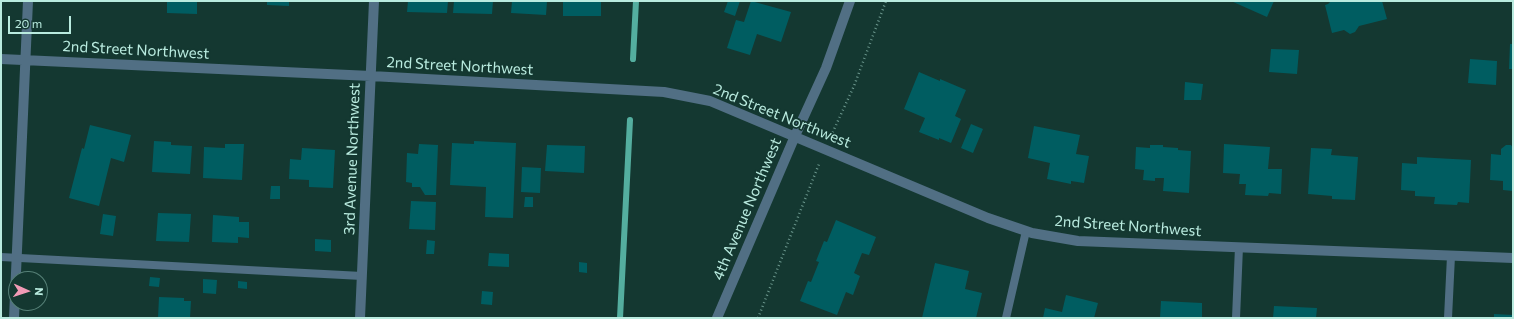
<!DOCTYPE html>
<style>
body{margin:0}
#map{position:relative;width:1514px;height:319px;overflow:hidden;background:#143831;font-family:Commissioner,sans-serif}
canvas{display:block}
.frame{position:absolute;inset:0;border:2px solid #b9ebdf;pointer-events:none}
.north{position:absolute;left:8px;top:271px;width:40px;height:40px;box-sizing:border-box;background:#143831;border:1px solid #568077;border-radius:50%;rotate:93deg;font-size:11px;font-weight:700;line-height:16px;text-align:center;color:#b9ebdf}
.north::after{content:'';display:block;margin:auto;width:14px;height:18px;background:#f09ab5;clip-path:polygon(50% 0,100% 100%,50% 72%,0 100%)}
.scale{position:absolute;left:8px;top:16px;width:63px;height:18px;box-sizing:border-box;border:2px solid #b9ebdf;border-top:0;padding-left:5px;font-size:12px;line-height:14px;white-space:nowrap;color:#b9ebdf;-webkit-text-stroke:3px #143831;paint-order:stroke}
</style>
<div id="map">
<canvas width="1514" height="319"></canvas>
<div class="frame"></div>
<div class="north">N</div>
<div class="scale">20 m</div>
</div>
<script>
const ctx = document.querySelector('canvas').getContext('2d');
ctx.lineJoin = 'round';
function poly(rows) {
  const path = new Path2D();
  for (const r of rows) {
    path.moveTo(r[0], r[1]);
    for (let i = 2; i < r.length; i += 2) path.lineTo(r[i], r[i + 1]);
  }
  return path;
}
function trace(path, color, width, dash) {
  ctx.strokeStyle = color;
  ctx.lineWidth = width;
  ctx.lineCap = dash ? 'butt' : 'round';
  ctx.setLineDash(dash || []);
  ctx.stroke(path);
}
function fill(path, color) {
  ctx.fillStyle = color;
  ctx.fill(path, 'evenodd');
}
function write(font, color, halo, rows, align = 'center') {
  ctx.font = font + ' Commissioner,sans-serif';
  ctx.lineWidth = 3.5;
  ctx.setLineDash([]);
  ctx.textBaseline = 'middle';
  ctx.strokeStyle = halo;
  ctx.fillStyle = color;
  for (const [text, x, y, turn = 0] of rows) {
    ctx.save();
    ctx.translate(x, y);
    ctx.rotate((+turn || 0) * Math.PI / 180);
    ctx.textAlign = isNaN(turn) ? turn : align;
    if (halo) ctx.strokeText(text, 0, 0);
    ctx.fillText(text, 0, 0);
    ctx.restore();
  }
}
const stream = poly([
 [633,59,636,1],
 [620,318,630,120]
]);
const building = poly([
 [167,1,197,1,197,14,167,13],
 [267,1,289,1,289,6,267,5],
 [408,1,448,1,447,13,407,12],
 [454,1,493,1,492,14,453,13],
 [512,1,547,1,546,15,511,13],
 [563,1,601,1,601,16,563,16],
 [728,1,740,1,735,16,724,12],
 [751,1,791,12,781,42,757,34,750,55,727,48,736,20,744,22],
 [1231,1,1274,1,1267,17],
 [1331,1,1382,1,1387,19,1359,26,1355,32,1350,34,1344,30,1332,33,1325,5,1328,4],
 [1510,44,1513,44,1513,69,1509,69],
 [1271,49,1299,50,1297,74,1269,72],
 [1470,59,1497,61,1496,85,1468,83],
 [919,72,940,81,940,79,966,90,955,116,961,119,951,143,939,138,939,140,919,132,925,118,904,109],
 [1185,82,1203,84,1201,100,1184,100],
 [971,124,983,129,973,153,961,148],
 [90,125,131,135,124,162,111,158,99,206,69,198,82,148,84,149],
 [1034,126,1080,135,1076,154,1089,156,1084,183,1071,181,1071,184,1047,179,1050,163,1028,158],
 [154,141,171,142,171,145,192,146,190,174,152,172],
 [474,141,516,143,513,218,485,217,486,187,450,185,452,143,474,144],
 [225,144,244,144,242,180,203,178,204,147,225,148],
 [419,144,438,145,436,195,425,195,420,187,412,187,412,183,406,182,407,153,418,154],
 [1224,144,1270,147,1268,169,1282,169,1281,194,1269,193,1268,196,1245,195,1246,184,1239,184,1240,174,1223,173],
 [547,145,585,146,584,173,545,171],
 [1150,145,1163,145,1163,147,1178,148,1178,150,1191,151,1189,193,1163,191,1164,178,1155,178,1155,181,1143,180,1144,170,1135,169,1136,147,1150,148],
 [1506,145,1511,145,1513,148,1513,191,1503,190,1503,181,1490,180,1491,154,1501,155,1501,149],
 [302,148,335,150,333,188,309,187,309,180,289,179,290,159,301,160],
 [1311,148,1332,149,1331,155,1358,157,1355,200,1332,199,1332,196,1308,194],
 [1417,157,1471,160,1469,203,1458,202,1457,205,1434,204,1435,197,1415,196,1415,191,1401,190,1402,163,1417,164],
 [522,167,541,168,540,193,521,192],
 [271,186,280,186,280,199,270,199],
 [525,197,533,197,533,207,524,207],
 [411,201,436,202,435,230,409,229],
 [158,213,191,214,189,242,156,241],
 [103,214,116,216,113,236,100,234],
 [213,215,239,217,239,222,249,222,249,238,238,237,238,243,212,242],
 [836,220,876,237,869,255,862,253,854,273,860,276,853,295,846,292,837,315,800,301,808,281,811,282,819,262,816,261,824,241,827,242],
 [315,239,331,240,331,252,315,251],
 [427,240,435,241,434,254,426,254],
 [489,253,509,254,509,267,488,266],
 [579,262,587,263,587,273,579,272],
 [935,263,969,271,965,289,982,293,976,318,922,318],
 [150,277,160,278,159,287,149,286],
 [203,279,217,280,216,294,203,293],
 [238,281,247,282,247,289,238,288],
 [482,291,493,292,492,305,481,304],
 [1066,295,1098,303,1094,318,1043,318,1045,308,1062,312],
 [159,297,184,298,184,301,191,301,190,318,158,318],
 [1161,301,1202,303,1202,318,1160,318],
 [1274,306,1317,308,1316,318,1273,318],
 [1494,314,1513,315,1513,318,1494,318]
]);
const path = poly([
 [831,136,854,86,886,1],
 [758,318,819,164]
]);
const lane = poly([
 [1,257,362,276],
 [1006,318,1026,231],
 [1236,318,1239,247],
 [1448,318,1451,256]
]);
const street = poly([
 [1,59,371,76,664,92,710,101,988,218,1032,233,1078,241,1513,258],
 [14,318,28,1],
 [360,318,374,1],
 [717,318,795,136,826,68,850,1]
]);
const streetNames = [
 ["2nd Street Northwest",136,50,3],
 ["2nd Street Northwest",460,66,3],
 ["2nd Street Northwest",782,116,22],
 ["3rd Avenue Northwest",352,159,-88],
 ["4th Avenue Northwest",747,209,-67],
 ["2nd Street Northwest",1128,226,4]
];
trace(stream, '#54ae9f', 6);
fill(building, '#005d61');
trace(path, '#6b978d', 2.5, [1, 3]);
trace(lane, '#516f84', 8);
trace(street, '#516f84', 10);
write('15px', '#b9ebdf', '#143831', streetNames);
</script>
